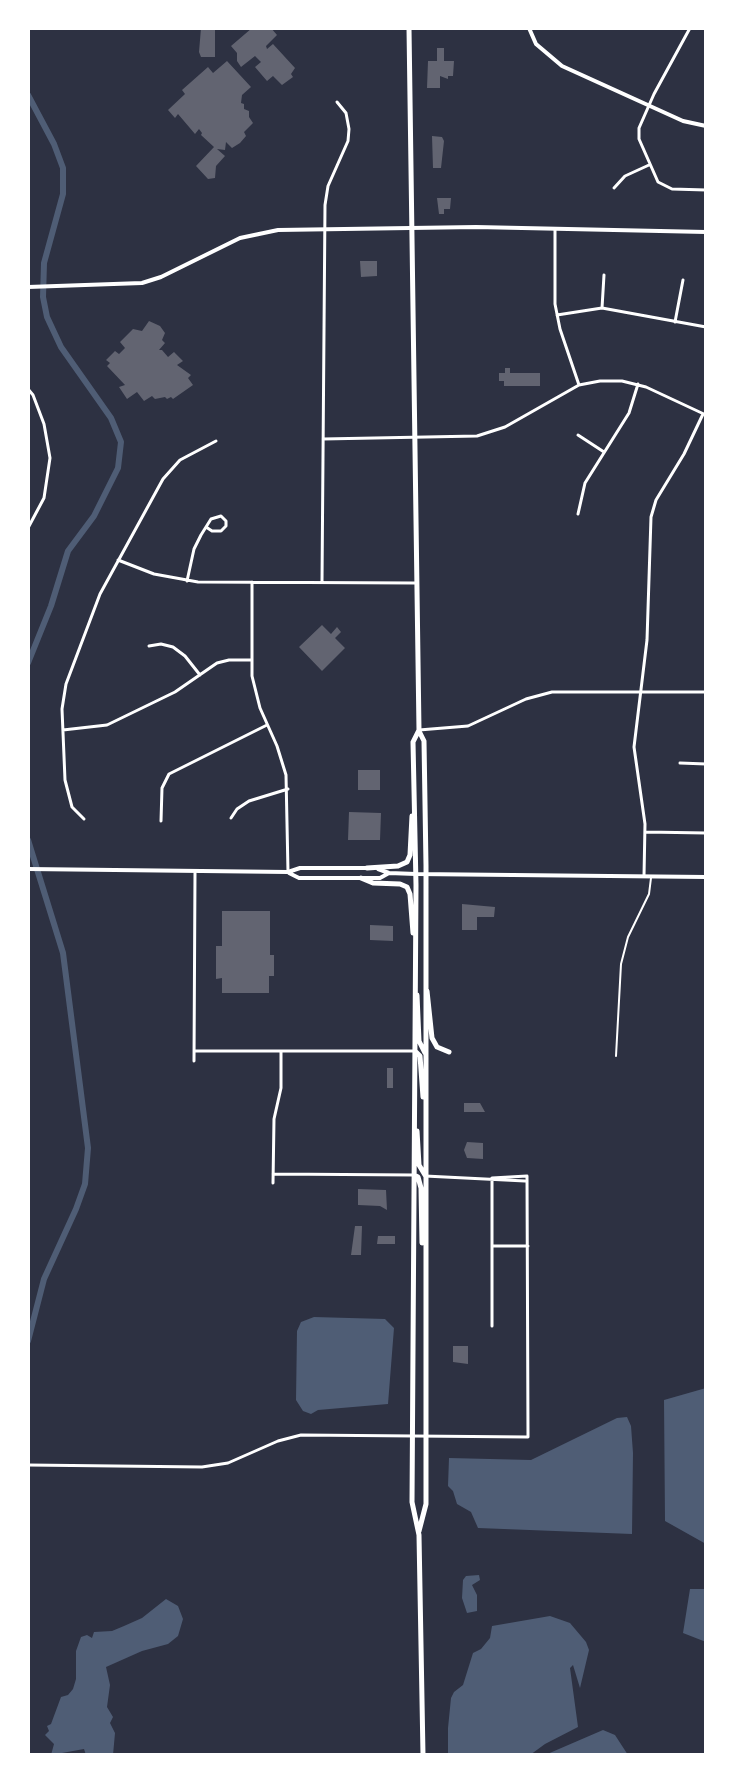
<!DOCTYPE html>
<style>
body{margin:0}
#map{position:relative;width:734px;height:1783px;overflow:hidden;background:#2d3142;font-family:"Space Grotesk",sans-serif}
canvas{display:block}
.frame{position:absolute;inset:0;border:30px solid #fff;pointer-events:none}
</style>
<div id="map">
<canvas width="734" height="1783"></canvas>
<div class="frame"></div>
</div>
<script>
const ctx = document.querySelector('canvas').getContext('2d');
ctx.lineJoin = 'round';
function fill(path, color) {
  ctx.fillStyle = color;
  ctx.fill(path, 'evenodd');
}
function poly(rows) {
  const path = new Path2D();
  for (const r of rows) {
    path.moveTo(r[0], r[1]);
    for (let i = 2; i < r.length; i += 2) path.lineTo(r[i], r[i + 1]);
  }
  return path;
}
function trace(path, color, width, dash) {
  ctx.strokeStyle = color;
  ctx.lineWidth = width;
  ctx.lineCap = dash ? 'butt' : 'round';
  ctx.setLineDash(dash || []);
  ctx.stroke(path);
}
const water = poly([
 [314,1317,385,1319,394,1328,388,1404,318,1410,311,1414,303,1411,296,1400,297,1331,301,1322],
 [706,1388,706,1544,665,1521,664,1400],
 [627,1417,631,1426,633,1453,632,1534,478,1528,471,1512,457,1504,453,1491,448,1486,449,1458,531,1460,617,1418],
 [479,1575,480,1580,472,1585,477,1595,477,1611,467,1613,462,1598,463,1580,466,1576],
 [690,1589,706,1589,706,1642,683,1633],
 [166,1599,178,1606,183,1619,178,1636,168,1644,142,1651,106,1667,110,1685,107,1707,113,1717,110,1723,115,1733,113,1755,86,1755,84,1749,51,1755,54,1744,45,1735,49,1731,47,1726,51,1724,61,1697,68,1695,73,1689,76,1679,76,1651,81,1637,87,1635,92,1638,94,1632,112,1631,124,1626,142,1618],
 [550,1616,570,1623,586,1642,589,1650,580,1688,573,1665,570,1668,578,1727,545,1744,530,1755,448,1755,448,1728,451,1698,454,1692,463,1685,473,1653,481,1649,490,1638,492,1626],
 [603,1730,615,1735,628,1755,545,1755]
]);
const canal = poly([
 [28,95,54,144,63,168,63,194,44,263,43,297,47,317,61,347,111,418,121,442,118,468,94,516,68,551,51,606,28,663],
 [28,840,63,953,88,1148,85,1184,76,1209,44,1279,28,1341]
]);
const building = poly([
 [201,28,215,28,215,57,201,57,199,52],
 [252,28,271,28,277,35,266,46,267,49,273,44,295,68,291,74,293,77,282,85,273,76,267,81,255,67,261,62,255,56,241,67,237,61,237,53,231,46],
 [437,48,444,48,444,61,454,61,453,76,448,76,448,79,440,76,440,88,427,88,428,61,437,61],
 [227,61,251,87,242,95,241,103,244,104,244,109,249,111,249,117,253,123,244,132,246,136,240,143,232,148,226,142,225,150,217,149,225,156,216,166,215,178,208,179,196,166,214,147,201,135,202,133,199,129,195,134,178,114,175,118,168,110,185,94,182,90,208,67,213,73],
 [432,136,442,137,444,141,441,168,433,168],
 [437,198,451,198,450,209,444,209,444,214,439,214],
 [360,261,377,261,377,276,361,277],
 [149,321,160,326,165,333,162,340,165,343,159,350,162,350,168,357,174,352,183,361,177,365,191,375,188,378,193,385,173,399,171,397,167,399,165,397,155,399,152,396,144,401,137,392,127,399,119,387,125,385,107,366,110,363,106,360,115,351,119,354,125,348,120,342,133,329,142,331],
 [505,368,510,368,510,373,540,373,540,386,504,386,504,381,499,381,499,373,505,373],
 [322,625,331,634,337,627,341,632,335,638,345,648,322,671,299,647],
 [358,770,380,770,380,790,358,790],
 [349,812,381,813,380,840,348,840],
 [462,904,495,907,494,917,477,917,477,930,462,930],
 [222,911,270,911,270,955,274,955,274,976,269,976,269,993,222,993,222,978,216,979,216,946,222,946],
 [370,925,393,926,393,941,370,940],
 [387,1068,393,1068,393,1088,387,1088],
 [464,1103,480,1103,485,1112,464,1112],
 [467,1142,483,1143,483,1159,467,1158,464,1150],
 [358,1189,386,1190,387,1210,380,1206,358,1205],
 [355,1226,362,1226,361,1255,351,1255],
 [378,1236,395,1236,395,1244,377,1244],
 [453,1346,468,1346,468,1364,453,1362]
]);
const service = poly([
 [616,1056,621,964,628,937,649,894,651,878]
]);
const minor = poly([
 [690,28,654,94,639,128,639,139,658,182,672,189,706,190],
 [614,188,625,176,649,165],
 [555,229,555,304,560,329,579,385],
 [602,308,604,275],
 [557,315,602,308,706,327],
 [675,322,683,280],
 [28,389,33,395,44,424,50,458,44,498,28,528],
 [578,435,604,452],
 [323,439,477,436,505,427,579,385,600,381,622,381,646,387,706,415],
 [578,514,585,483,629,413,638,384],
 [118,560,154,574,198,582,415,583],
 [187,581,194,549,201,535,211,519,221,516,226,521,226,526,221,531,212,531,206,527],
 [252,582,252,676,260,708,277,746,286,775,288,872],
 [322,582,325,205,328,186,348,141,349,129,346,113,337,102],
 [149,646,161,644,173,647,185,656,200,675],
 [63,730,107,725,175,692,217,663,229,660,252,660],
 [419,730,468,726,526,699,552,692,706,692],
 [680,763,706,764],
 [231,818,237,809,249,801,288,789],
 [84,819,72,807,65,780,62,709,66,684,100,594,163,479,180,460,216,441],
 [161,821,162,788,169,774,267,725],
 [646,832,706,833],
 [644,876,645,824,634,747,647,640,651,517,656,500,684,454,703,414],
 [194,1051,414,1051],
 [194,1061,195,873],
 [273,1174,414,1175],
 [425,1176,525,1181],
 [273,1183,274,1119,281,1088,281,1052],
 [492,1246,528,1246],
 [492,1326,492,1178],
 [28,1465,202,1467,228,1463,278,1441,301,1435,528,1437,527,1176,492,1178]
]);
const tertiary = poly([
 [529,28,536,44,562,66,683,121,706,126],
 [28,287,142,283,161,277,240,238,278,230,476,227,706,232],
 [28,869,288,872,300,868,369,868],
 [378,869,389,873,416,874,706,877],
 [289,873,299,878,380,878,389,873]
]);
const primary = poly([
 [409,28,419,730,413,742,416,885,412,1502,419,1535,423,1755],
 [419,731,424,741,426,866,426,1504,419,1531],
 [367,868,398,866,407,862,410,855,412,816],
 [361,878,373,883,400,884,407,887,410,894,413,933],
 [427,991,432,1038,437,1047,449,1052],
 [417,995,419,1041,425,1053],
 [415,1051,420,1056,423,1097],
 [417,1131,419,1165,425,1175],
 [414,1175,418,1177,421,1188,422,1243]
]);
fill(water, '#4f5d75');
trace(canal, '#4f5d75', 6);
fill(building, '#626471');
trace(service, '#fff', 2);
trace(minor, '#fff', 3);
trace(tertiary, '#fff', 4);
trace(primary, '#fff', 5);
</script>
